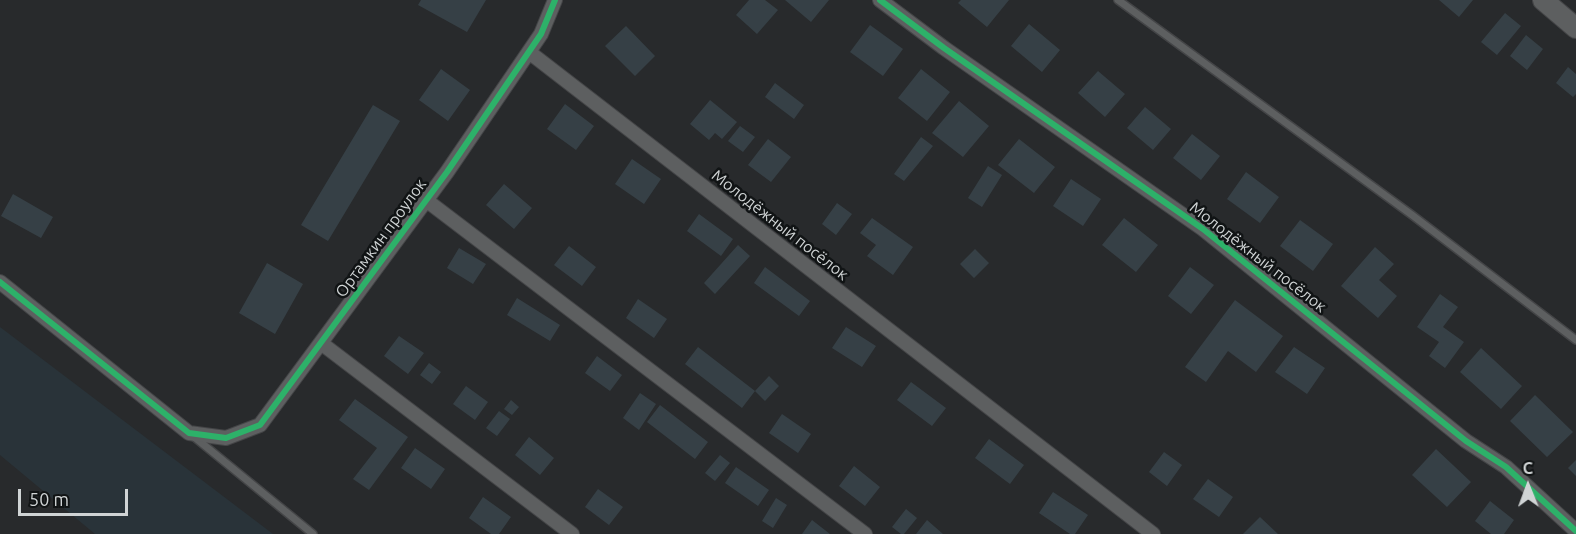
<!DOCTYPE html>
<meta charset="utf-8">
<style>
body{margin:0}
#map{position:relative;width:1576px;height:534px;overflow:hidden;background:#282a2c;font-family:Ubuntu,sans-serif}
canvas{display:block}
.north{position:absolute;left:1498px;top:456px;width:60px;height:60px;-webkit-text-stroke:4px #111415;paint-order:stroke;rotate:359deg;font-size:16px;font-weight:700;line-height:24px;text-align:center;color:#d0d4d5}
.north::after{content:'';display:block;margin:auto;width:21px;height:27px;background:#d0d4d5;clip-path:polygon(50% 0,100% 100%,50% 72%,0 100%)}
.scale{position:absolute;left:18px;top:489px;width:110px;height:27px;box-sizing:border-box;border:3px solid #d0d4d5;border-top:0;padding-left:8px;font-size:18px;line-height:21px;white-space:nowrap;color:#d0d4d5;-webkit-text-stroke:4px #111415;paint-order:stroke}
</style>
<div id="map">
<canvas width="1576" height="534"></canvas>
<div class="north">С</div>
<div class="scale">50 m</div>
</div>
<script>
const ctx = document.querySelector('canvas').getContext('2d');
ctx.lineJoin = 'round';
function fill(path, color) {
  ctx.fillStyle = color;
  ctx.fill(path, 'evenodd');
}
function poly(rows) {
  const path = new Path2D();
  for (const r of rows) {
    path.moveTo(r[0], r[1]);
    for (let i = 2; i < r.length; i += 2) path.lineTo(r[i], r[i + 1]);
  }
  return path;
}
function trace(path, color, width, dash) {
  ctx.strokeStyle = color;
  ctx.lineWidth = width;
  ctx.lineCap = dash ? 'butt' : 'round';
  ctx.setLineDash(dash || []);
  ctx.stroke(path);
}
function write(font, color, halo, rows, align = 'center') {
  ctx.font = font + ' Ubuntu,sans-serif';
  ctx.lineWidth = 5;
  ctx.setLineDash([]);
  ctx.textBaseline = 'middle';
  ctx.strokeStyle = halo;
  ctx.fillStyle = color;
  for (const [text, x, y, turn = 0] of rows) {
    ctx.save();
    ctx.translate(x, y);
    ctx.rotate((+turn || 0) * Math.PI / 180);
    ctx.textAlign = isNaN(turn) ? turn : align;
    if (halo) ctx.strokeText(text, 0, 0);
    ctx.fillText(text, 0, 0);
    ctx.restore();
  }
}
const built = poly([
 [0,327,273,534,95,534,0,455]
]);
const building = poly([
 [421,0,486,0,467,32,418,5],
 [749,0,765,0,778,10,757,34,736,15],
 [785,0,829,0,811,22],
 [961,0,1009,0,987,27,958,3],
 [1439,0,1473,0,1459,17],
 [1505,13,1521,26,1497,55,1481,42],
 [1029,24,1060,50,1042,72,1011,46],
 [870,25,903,49,883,76,850,52],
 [626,26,655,56,635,76,605,46],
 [1526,35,1543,49,1527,70,1510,56],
 [1568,67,1576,74,1576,94,1573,97,1556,83],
 [441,69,470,90,448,121,419,100],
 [921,69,950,92,927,121,898,98],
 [1098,71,1125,94,1105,117,1078,93],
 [775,83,804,105,794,119,765,97],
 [710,100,737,122,722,139,715,133,709,140,690,124],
 [959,101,989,126,963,157,932,133],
 [565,104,594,126,576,150,547,129],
 [373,105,400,121,328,241,301,225],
 [1145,107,1171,129,1153,150,1127,128],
 [740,126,755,137,743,152,728,141],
 [1192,134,1220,156,1201,180,1173,158],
 [921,137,933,146,904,181,894,174],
 [768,139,791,157,771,182,748,165],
 [1019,139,1055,167,1034,193,998,165],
 [632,159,661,179,644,204,615,184],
 [988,166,1002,175,982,207,968,198],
 [1246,172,1279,197,1260,223,1227,199],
 [1071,179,1101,199,1083,226,1053,206],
 [504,184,532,208,514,229,486,205],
 [13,194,53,217,41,238,1,216],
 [837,203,852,214,836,235,822,224],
 [699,214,733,239,721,256,687,231],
 [872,218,913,247,893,275,867,256,876,245,860,233],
 [1124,218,1158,245,1136,272,1102,245],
 [1300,220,1333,244,1313,271,1280,246],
 [738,245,750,256,715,294,704,283],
 [569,246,596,267,582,286,554,265],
 [1375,247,1394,264,1379,280,1397,296,1378,318,1341,286],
 [459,248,486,264,473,284,447,268],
 [975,249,989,263,974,278,960,264],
 [267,263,303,284,275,334,239,313],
 [765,267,810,301,799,316,754,283],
 [1190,267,1214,285,1191,314,1168,296],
 [1440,294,1458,307,1443,327,1464,342,1445,368,1429,356,1439,342,1417,327],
 [517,298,560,325,550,341,507,315],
 [638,299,667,319,654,338,626,318],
 [1235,300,1283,336,1256,372,1228,351,1206,382,1185,367],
 [846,327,876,346,862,367,832,348],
 [399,336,424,353,408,374,384,356],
 [698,347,755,391,742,408,685,364],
 [1294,347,1325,368,1307,394,1275,372],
 [1481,348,1522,386,1501,409,1460,372],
 [597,356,622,375,610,391,585,373],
 [429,363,441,372,432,384,420,375],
 [769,376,779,386,765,401,755,391],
 [911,382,946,408,932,426,897,400],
 [466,386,488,402,475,420,453,404],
 [640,393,656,404,639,430,623,418],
 [1535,395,1573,432,1547,457,1510,421],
 [355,399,408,437,369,490,353,479,377,448,339,420],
 [511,400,519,407,512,415,504,409],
 [660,405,708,442,695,459,647,422],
 [499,411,510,419,497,436,486,428],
 [782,414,811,434,798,453,769,433],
 [529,437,554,458,540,475,515,455],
 [989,439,1024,465,1010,484,975,458],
 [415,448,445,469,431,489,401,468],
 [1436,449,1471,482,1447,507,1412,475],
 [1164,452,1182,465,1167,486,1149,472],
 [720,455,730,463,715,481,705,473],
 [1576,460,1576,476,1568,468],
 [854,466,880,487,865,506,839,486],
 [736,467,769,490,758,506,725,483],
 [1208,479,1233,497,1219,517,1193,499],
 [598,489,623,507,609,525,585,507],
 [1053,492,1088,515,1075,534,1070,534,1039,513],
 [483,497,511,517,499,534,491,534,469,518],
 [776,498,787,505,773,528,762,521],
 [1490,501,1514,520,1504,534,1491,534,1475,521],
 [906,509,917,518,904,534,901,534,892,527],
 [1260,517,1278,534,1243,534],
 [812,520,830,534,802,534],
 [927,520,943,534,916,534]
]);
const lane = poly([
 [1118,0,1412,215,1576,340],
 [193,436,313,534]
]);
const street = poly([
 [880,0,944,48,1203,229,1466,441,1506,467,1576,531],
 [529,52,1153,534],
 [426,200,865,534],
 [0,282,189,433,226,438,260,425,447,172,541,34,555,0],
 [321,343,572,534]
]);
const secondary = poly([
 [1543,0,1576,28]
]);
const cycleway = poly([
 [880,0,944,48,1203,229,1466,441,1506,467,1576,531],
 [0,282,189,433,226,438,260,425,447,172,541,34,555,0]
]);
const streetNames = [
 ["Молодёжный посёлок",780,225,38],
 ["Ортамкин проулок",381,238,-54],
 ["Молодёжный посёлок",1258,257,38]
];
fill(built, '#293339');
fill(building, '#364046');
trace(lane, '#444547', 10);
trace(street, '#444547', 16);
trace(secondary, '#444547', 22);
trace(lane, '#5d5f60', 7);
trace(street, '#5d5f60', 14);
trace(secondary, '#5d5f60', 20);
trace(cycleway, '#2db169', 6);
write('16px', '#d0d4d5', '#111415', streetNames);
</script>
